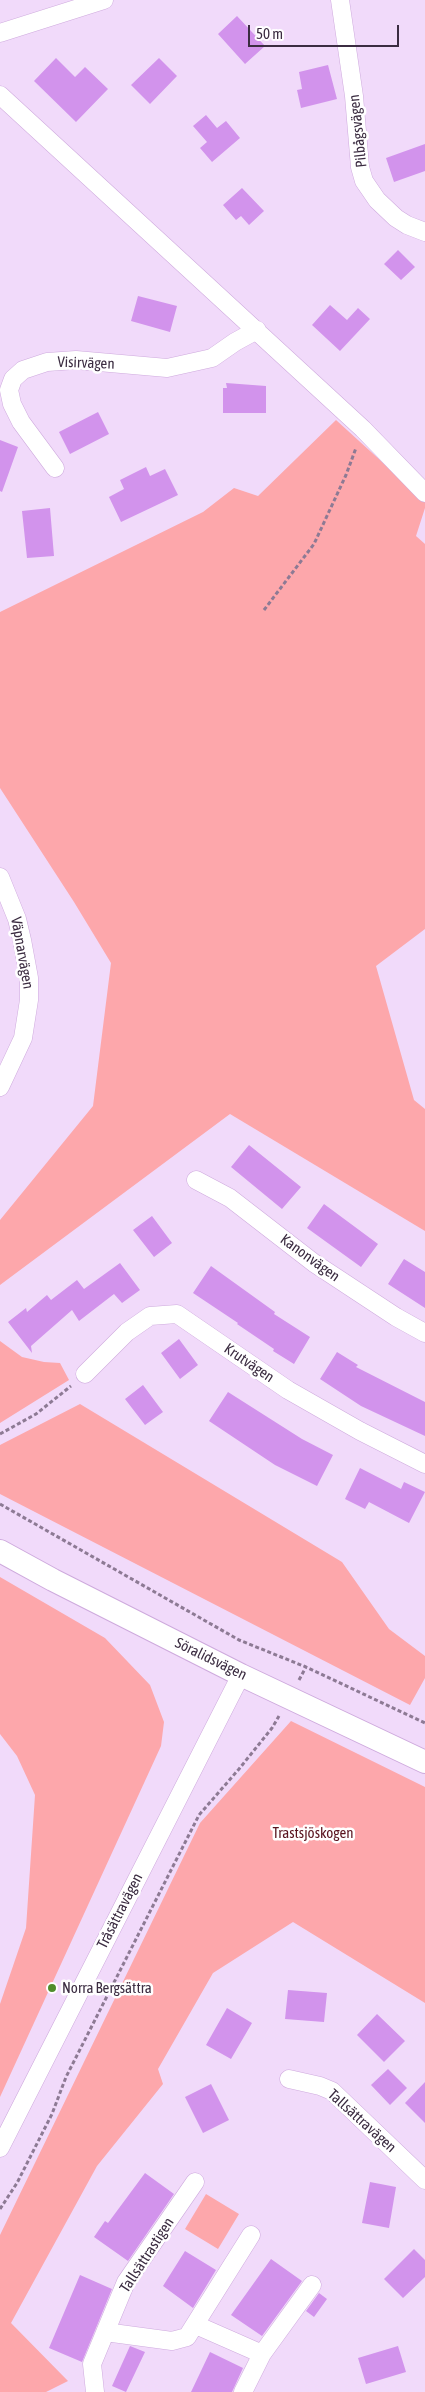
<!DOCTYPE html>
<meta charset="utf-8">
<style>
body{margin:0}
#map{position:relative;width:425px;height:2392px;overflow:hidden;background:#f1dafa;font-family:"Asap Condensed",sans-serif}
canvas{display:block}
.scale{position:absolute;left:248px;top:25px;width:151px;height:22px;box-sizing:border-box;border:2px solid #3b2c41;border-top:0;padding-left:6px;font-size:15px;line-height:18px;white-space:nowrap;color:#3b2c41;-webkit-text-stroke:4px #fff;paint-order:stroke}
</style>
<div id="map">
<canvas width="425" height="2392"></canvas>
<div class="scale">50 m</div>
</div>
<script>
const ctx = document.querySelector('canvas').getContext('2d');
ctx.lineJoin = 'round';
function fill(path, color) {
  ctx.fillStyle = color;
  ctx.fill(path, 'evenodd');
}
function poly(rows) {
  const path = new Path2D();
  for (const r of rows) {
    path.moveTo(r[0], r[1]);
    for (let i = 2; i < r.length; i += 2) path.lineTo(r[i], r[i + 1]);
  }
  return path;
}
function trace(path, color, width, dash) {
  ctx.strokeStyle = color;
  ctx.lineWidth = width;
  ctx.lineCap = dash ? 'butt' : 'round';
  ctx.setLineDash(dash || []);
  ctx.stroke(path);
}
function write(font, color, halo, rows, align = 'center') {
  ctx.font = font + ' "Asap Condensed",sans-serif';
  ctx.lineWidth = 5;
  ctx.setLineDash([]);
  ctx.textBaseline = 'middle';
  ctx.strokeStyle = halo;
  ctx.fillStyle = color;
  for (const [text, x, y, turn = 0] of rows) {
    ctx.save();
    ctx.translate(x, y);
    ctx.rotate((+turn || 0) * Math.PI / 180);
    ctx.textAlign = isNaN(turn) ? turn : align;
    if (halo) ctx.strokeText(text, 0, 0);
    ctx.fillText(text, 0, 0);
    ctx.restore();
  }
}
const green = poly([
 [336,420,425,501,425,508,416,536,425,544,425,929,376,966,414,1100,425,1109,425,1231,230,1114,0,1285,0,1220,93,1106,111,963,74,902,0,788,0,612,203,512,234,488,258,496],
 [0,1341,22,1357,44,1362,60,1363,69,1380,0,1423],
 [80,1404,342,1562,389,1629,425,1656,425,1678,410,1705,0,1494,0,1445],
 [0,1577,105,1638,150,1685,164,1722,161,1746,0,2097,0,2004,26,1928,35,1795,17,1756,0,1734],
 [291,1721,425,1787,425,2003,293,1922,213,1973,158,2069,163,2084,97,2166,11,2323,68,2381,46,2392,0,2392,0,2235,200,1823],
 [206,2194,239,2214,218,2249,185,2229]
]);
const building = poly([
 [237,16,265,46,245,64,218,34],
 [56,58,75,77,85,67,108,89,76,122,34,81],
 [159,58,177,76,150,104,131,85],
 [328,65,337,99,301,108,297,90,302,89,299,72],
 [206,115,217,128,226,121,240,138,212,162,200,148,207,142,193,126],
 [425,144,425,171,394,182,386,158],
 [242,188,264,211,249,225,241,216,236,220,223,205],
 [398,250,415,267,401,280,384,264],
 [138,296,177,306,170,332,131,321],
 [330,305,347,320,358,308,370,319,340,351,312,325],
 [226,383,266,386,266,413,223,413,223,388,227,388],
 [98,412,109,434,70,454,59,432],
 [0,440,18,447,2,492,0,491],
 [146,467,150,476,165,469,178,495,121,522,109,497,124,489,120,480],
 [50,508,54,556,27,558,22,511],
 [249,1145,301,1187,282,1209,231,1167],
 [324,1204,378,1244,361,1267,307,1228],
 [152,1216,172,1243,154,1257,133,1230],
 [404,1259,425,1272,425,1308,388,1284],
 [120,1263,140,1290,122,1303,114,1294,79,1321,72,1310,31,1346,32,1353,8,1322,26,1308,27,1312,47,1295,51,1300,77,1280,84,1289],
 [211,1266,275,1312,274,1314,310,1337,294,1364,273,1351,274,1349,237,1324,238,1323,193,1293],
 [179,1339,198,1365,180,1379,161,1353],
 [337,1352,358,1365,356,1367,425,1402,425,1436,361,1406,320,1379],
 [143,1385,163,1412,145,1425,125,1399],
 [228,1392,302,1439,333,1455,317,1486,275,1465,209,1421],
 [360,1468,401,1489,404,1482,425,1492,409,1523,369,1502,365,1509,345,1499],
 [288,1990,327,1993,324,2022,285,2019],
 [227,2008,252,2023,231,2059,206,2045],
 [377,2014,405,2041,384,2062,357,2035],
 [388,2069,407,2088,390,2105,371,2085],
 [425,2082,425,2123,405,2103],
 [211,2084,229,2120,203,2133,185,2097],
 [145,2173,174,2194,128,2261,94,2237,105,2221,108,2223],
 [370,2182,396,2187,389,2228,362,2223],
 [414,2249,425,2260,425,2277,403,2298,384,2279],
 [185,2251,216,2270,193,2308,163,2286],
 [271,2259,302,2281,262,2336,231,2315],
 [80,2275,112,2289,82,2362,49,2348],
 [319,2293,327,2299,314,2317,306,2311],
 [130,2346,145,2352,126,2392,112,2386],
 [398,2346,406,2372,366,2384,358,2358],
 [210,2352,243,2368,232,2392,191,2392]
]);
const path = poly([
 [264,610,314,544,346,475,356,448],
 [0,1434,36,1414,71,1386],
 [0,1504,239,1640,306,1667,425,1723],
 [299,1680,306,1667],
 [0,2209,17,2183,52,2114,66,2077,199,1815,239,1769,272,1728,279,1716]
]);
const minor = poly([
 [340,0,354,96,360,167,364,181,377,200,396,218,407,225,425,232],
 [0,33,104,0],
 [0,95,363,429,425,493],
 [55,468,21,422,12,404,9,390,13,379,23,370,47,362,76,360,167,368,212,358,235,342,257,330],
 [0,877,17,919,22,940,29,978,29,1000,23,1038,0,1087],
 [196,1180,230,1198,314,1263,396,1317,425,1333],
 [85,1374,127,1332,150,1316,177,1314,288,1390,360,1431,425,1464],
 [289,2079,320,2086,332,2091,425,2180],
 [0,2148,241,1675],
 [196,2325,262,2354,312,2285],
 [105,2332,172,2341,187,2337,251,2235],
 [95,2392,92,2364,126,2282,195,2182],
 [243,2392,262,2354]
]);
const tertiary = poly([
 [0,1551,53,1580,241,1675,425,1762]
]);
const markers = [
 [52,1988,5,"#508d2c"]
];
const streetNames = [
 ["Pilbågsvägen",358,131,-96],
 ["Visirvägen",86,363,2],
 ["Väpnarvägen",22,953,80],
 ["Kanonvägen",310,1258,36],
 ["Krutvägen",249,1363,34],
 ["Söralidsvägen",211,1659,26],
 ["Tråsättravägen",120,1911,-63],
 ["Tallsättravägen",362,2121,42],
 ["Tallsättrastigen",147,2255,-57]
];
const parkNames = [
 ["Trastsjöskogen",313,1833]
];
const poiNames = [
 ["Norra Bergsättra",62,1988]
];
fill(green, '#fda7ab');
fill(building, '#d293ec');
trace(minor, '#ceaadd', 19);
trace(tertiary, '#ceaadd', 24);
trace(path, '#8d7a94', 3, [4, 2.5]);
trace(minor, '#fff', 18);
trace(tertiary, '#fff', 22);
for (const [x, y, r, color] of markers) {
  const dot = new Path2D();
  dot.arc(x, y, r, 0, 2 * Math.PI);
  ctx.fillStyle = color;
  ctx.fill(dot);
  trace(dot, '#fff', 2);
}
write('15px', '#3b2c41', '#fff', streetNames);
write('15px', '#5a141f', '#fff', parkNames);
write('15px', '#3b2c41', '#fff', poiNames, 'left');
</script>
